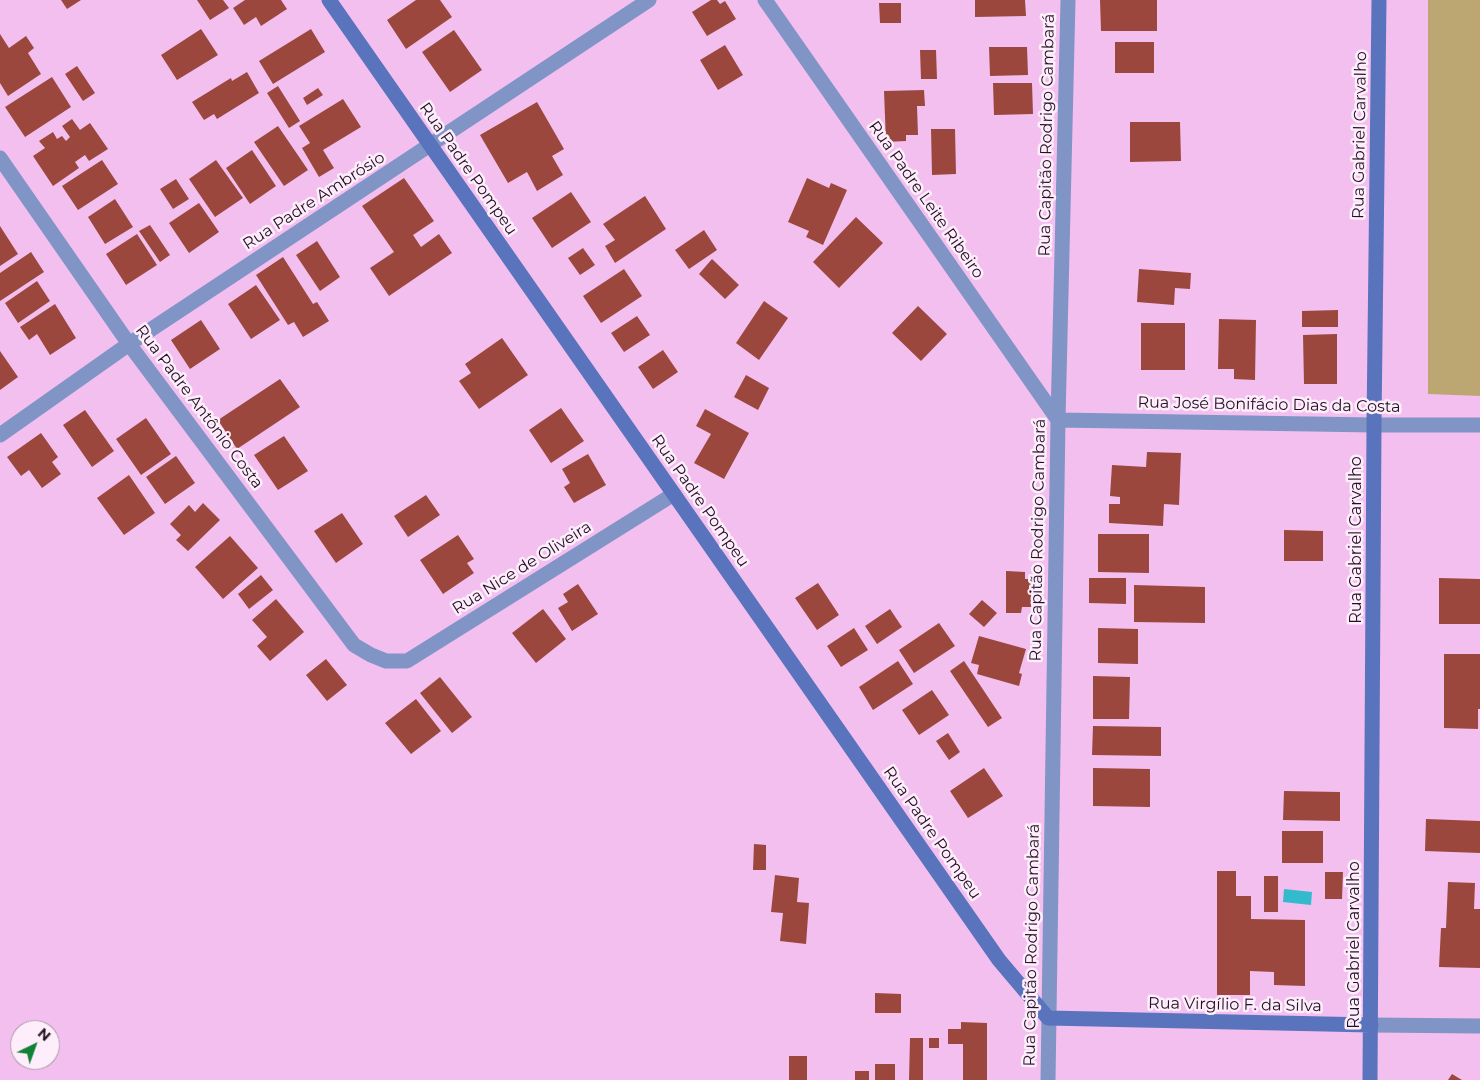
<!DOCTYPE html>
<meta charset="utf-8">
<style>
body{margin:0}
#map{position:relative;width:1480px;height:1080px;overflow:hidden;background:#f3bfef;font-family:Montserrat,sans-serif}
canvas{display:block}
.north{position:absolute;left:10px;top:1020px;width:50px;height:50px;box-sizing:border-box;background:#feeefc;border:1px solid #a696a5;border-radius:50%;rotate:42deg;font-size:14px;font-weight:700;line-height:20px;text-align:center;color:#231123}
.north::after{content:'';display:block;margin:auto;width:18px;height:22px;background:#128137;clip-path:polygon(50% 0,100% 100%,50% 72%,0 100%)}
</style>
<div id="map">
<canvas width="1480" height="1080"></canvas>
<div class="north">N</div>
</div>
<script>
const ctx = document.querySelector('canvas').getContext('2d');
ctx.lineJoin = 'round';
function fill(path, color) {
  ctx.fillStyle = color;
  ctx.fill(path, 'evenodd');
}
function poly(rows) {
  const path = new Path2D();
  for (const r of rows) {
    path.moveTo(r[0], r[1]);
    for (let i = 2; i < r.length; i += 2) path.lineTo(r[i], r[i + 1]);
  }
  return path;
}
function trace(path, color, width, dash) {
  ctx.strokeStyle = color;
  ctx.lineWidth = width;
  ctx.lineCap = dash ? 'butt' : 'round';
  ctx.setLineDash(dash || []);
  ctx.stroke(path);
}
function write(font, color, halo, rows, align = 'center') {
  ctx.font = font + ' Montserrat,sans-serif';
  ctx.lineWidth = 5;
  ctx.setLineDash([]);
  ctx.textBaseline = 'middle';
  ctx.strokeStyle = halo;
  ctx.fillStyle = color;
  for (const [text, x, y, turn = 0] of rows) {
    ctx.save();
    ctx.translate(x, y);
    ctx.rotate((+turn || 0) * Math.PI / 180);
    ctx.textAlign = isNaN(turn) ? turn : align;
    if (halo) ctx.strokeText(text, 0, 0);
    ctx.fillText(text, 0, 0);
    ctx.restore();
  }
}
const green = poly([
 [1428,0,1480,0,1480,396,1428,394]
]);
const water = poly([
 [1284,889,1312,892,1311,905,1283,902]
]);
const building = poly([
 [61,0,81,0,67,9],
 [197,0,223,0,229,8,210,20],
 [245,0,281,0,287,9,261,26,256,17,244,25,233,8],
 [416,0,440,0,452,17,406,49,387,20],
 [711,0,717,0,720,4,725,1,736,19,707,36,692,12],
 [975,0,1025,0,1026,16,975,17],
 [1100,0,1157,0,1157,31,1101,31],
 [879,3,901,3,901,23,880,23],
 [201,29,218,55,177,80,161,55],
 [311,29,325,52,273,84,259,61],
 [454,30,482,70,450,92,422,52],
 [0,34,9,48,26,36,34,48,28,53,41,74,8,96,0,83],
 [1115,42,1154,42,1154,73,1115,73],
 [725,45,743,75,718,90,700,60],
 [989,47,1027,47,1028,75,990,76],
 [920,50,936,50,937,79,921,79],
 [77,66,95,93,83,101,65,74],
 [247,72,259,93,217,119,214,114,204,120,192,102,231,78,232,81],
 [52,77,71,107,25,137,5,107],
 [993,83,1032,83,1033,114,994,115],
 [278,86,300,121,289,128,267,93],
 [318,88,323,95,307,105,303,98],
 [924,90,925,106,917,106,918,135,906,135,906,141,886,142,884,91],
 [343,99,361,127,323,150,334,168,319,177,302,148,310,143,299,126],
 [537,102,564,149,552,156,563,175,537,191,527,172,508,183,480,135],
 [72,119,80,130,90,123,108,149,89,161,85,155,75,162,79,168,53,186,33,156,45,148,39,141,53,132,57,139,62,136,66,141,70,137,62,126],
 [1130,122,1180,122,1181,161,1130,162],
 [278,126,308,170,284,186,254,142],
 [931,129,955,129,956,174,932,175],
 [252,150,276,186,250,204,226,168],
 [102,160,118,184,78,210,62,186],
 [216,160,243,198,215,217,189,179],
 [404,178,434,221,413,235,421,247,439,234,452,253,389,296,370,268,394,252,362,206],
 [807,178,829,188,831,183,847,190,823,245,806,237,809,231,788,222],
 [176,179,189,199,173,209,160,189],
 [571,192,591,222,552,248,532,218],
 [645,196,666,229,615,263,605,246,615,240,603,224],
 [115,199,133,227,105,244,88,217],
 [199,203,219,232,189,253,169,223],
 [856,217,883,243,839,288,813,262],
 [150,225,170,255,160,262,139,231],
 [0,226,18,254,0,266],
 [704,230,717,250,689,269,675,250],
 [137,234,157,265,126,285,106,254],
 [317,241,340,277,320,291,296,255],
 [583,248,595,265,580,275,568,258],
 [31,252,44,272,0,301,0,273],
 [283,257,313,304,317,302,329,321,303,337,294,322,288,325,256,275],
 [712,259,739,285,725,299,699,274],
 [624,269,642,296,601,323,583,296],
 [1139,269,1191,273,1190,289,1175,288,1174,305,1137,302],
 [37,281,50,301,18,323,5,303],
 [256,285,280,320,251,339,228,304],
 [764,301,788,318,759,360,736,343],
 [55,304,76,338,50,355,37,334,29,340,20,327],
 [918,306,947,334,921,361,892,333],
 [1338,310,1338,327,1302,327,1302,311],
 [637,316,650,335,624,352,611,333],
 [1219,319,1256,320,1255,380,1234,379,1234,369,1218,369],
 [201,320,220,349,190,369,171,340],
 [1141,323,1185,323,1185,370,1141,370],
 [1337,334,1337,384,1304,384,1303,335],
 [502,338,528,375,479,409,459,381,471,373,465,364],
 [663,350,678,372,653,389,638,367],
 [0,351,18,377,0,390],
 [746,375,769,388,758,410,734,397],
 [280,379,300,407,237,449,218,420],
 [561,408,584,441,551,463,529,430],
 [705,409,749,433,724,479,694,463,711,434,696,426],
 [85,410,114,451,92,467,63,425],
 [146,418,171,454,141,475,116,439],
 [41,433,58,457,52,462,61,474,42,488,29,470,21,476,7,457],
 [284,436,308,471,278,490,254,455],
 [1147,452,1181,453,1179,505,1164,504,1163,526,1109,523,1109,504,1120,504,1120,497,1110,496,1112,465,1146,467],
 [588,454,606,485,574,503,564,487,570,483,562,469],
 [176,456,195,483,165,504,146,477],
 [129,475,155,513,124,535,97,498],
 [426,495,440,515,408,537,394,516],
 [203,503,220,520,188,551,176,540,181,535,170,524,189,505,195,512],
 [342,513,363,544,336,563,314,531],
 [1284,530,1323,531,1323,561,1284,561],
 [1098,534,1149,534,1149,573,1098,572],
 [458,535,474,559,467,563,474,573,443,594,420,560],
 [230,536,258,568,223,599,195,567],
 [1006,571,1025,572,1025,579,1031,579,1031,607,1022,607,1021,613,1006,613],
 [261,575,273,590,249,609,238,594],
 [1089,578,1126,578,1126,604,1089,603],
 [1439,578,1480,579,1480,624,1439,624],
 [818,583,839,615,817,630,795,598],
 [578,584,598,614,572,631,558,608,568,602,563,594],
 [1134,585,1205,587,1205,623,1134,622],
 [276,599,304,632,270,661,257,646,267,637,252,620],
 [982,600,997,613,984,627,969,614],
 [543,609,566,639,536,663,512,633],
 [890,609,902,627,877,644,865,626],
 [939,623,955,646,914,673,899,650],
 [854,628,868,650,841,667,827,646],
 [1098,628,1138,629,1138,664,1098,663],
 [979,636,1026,649,1019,673,1022,674,1019,686,977,674,979,665,971,663],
 [1444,654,1480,654,1480,709,1478,709,1478,729,1444,728],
 [326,659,347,685,327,701,306,675],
 [898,661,913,684,873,710,859,687],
 [964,661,1002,718,988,727,950,671],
 [1093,676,1130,677,1129,719,1093,719],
 [440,677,472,717,452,733,420,693],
 [932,690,949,715,919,735,902,710],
 [416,699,441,731,411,754,385,723],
 [1093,726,1161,727,1161,756,1092,755],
 [948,733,960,752,949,760,936,741],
 [984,768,1003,796,968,818,950,791],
 [1093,768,1150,769,1150,807,1093,806],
 [1284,791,1340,792,1340,821,1283,820],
 [1426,819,1480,821,1480,853,1425,851],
 [1282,831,1323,831,1323,863,1282,863],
 [754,844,766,845,766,870,753,870],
 [1217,871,1236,871,1236,896,1251,896,1251,919,1305,920,1305,986,1274,985,1274,972,1250,971,1250,995,1217,995],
 [1325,872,1343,872,1342,899,1325,899],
 [775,875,799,878,797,902,809,903,806,944,780,941,783,913,771,912],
 [1264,876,1278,876,1278,912,1264,912],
 [1448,882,1475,883,1474,909,1480,909,1480,968,1439,967,1441,928,1446,928],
 [875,993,901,994,901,1013,875,1013],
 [961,1022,987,1023,987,1080,963,1080,963,1044,948,1044,948,1029,961,1029],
 [910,1038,923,1038,923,1080,909,1080],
 [929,1038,939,1038,939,1048,929,1048],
 [789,1056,807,1056,807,1080,789,1080],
 [875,1064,895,1064,895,1080,875,1080],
 [855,1071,869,1071,869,1080,855,1080],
 [1452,1074,1462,1080,1448,1080]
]);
const street = poly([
 [765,0,1058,420,1374,425,1480,425],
 [0,158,129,344,354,645,371,655,386,661,407,661,674,494],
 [0,435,129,344,649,0],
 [1371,1025,1480,1026],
 [1048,1080,1058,420,1068,0]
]);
const secondary = poly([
 [329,0,999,960,1048,1018,1371,1025],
 [1370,1080,1374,425,1379,0]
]);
const streetNames = [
 ["Rua Capitão Rodrigo Cambará",1047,135,-89],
 ["Rua Gabriel Carvalho",1360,135,-89],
 ["Rua Padre Pompeu",468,169,55],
 ["Rua Padre Leite Ribeiro",926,200,55],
 ["Rua Padre Ambrósio",314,201,-33],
 ["Rua José Bonifácio Dias da Costa",1269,405,1],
 ["Rua Padre Antônio Costa",199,407,53],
 ["Rua Padre Pompeu",700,501,55],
 ["Rua Capitão Rodrigo Cambará",1038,540,-89],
 ["Rua Gabriel Carvalho",1356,540,-90],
 ["Rua Nice de Oliveira",522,568,-32],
 ["Rua Padre Pompeu",932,833,55],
 ["Rua Capitão Rodrigo Cambará",1032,945,-89],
 ["Rua Gabriel Carvalho",1354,945,-90],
 ["Rua Virgílio F. da Silva",1235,1005,1]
];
fill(green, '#bca772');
fill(water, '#33bbcd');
fill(building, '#9b473d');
trace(street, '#8194c6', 15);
trace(secondary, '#5a73bd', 15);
write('16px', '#231123', '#feeefc', streetNames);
</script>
